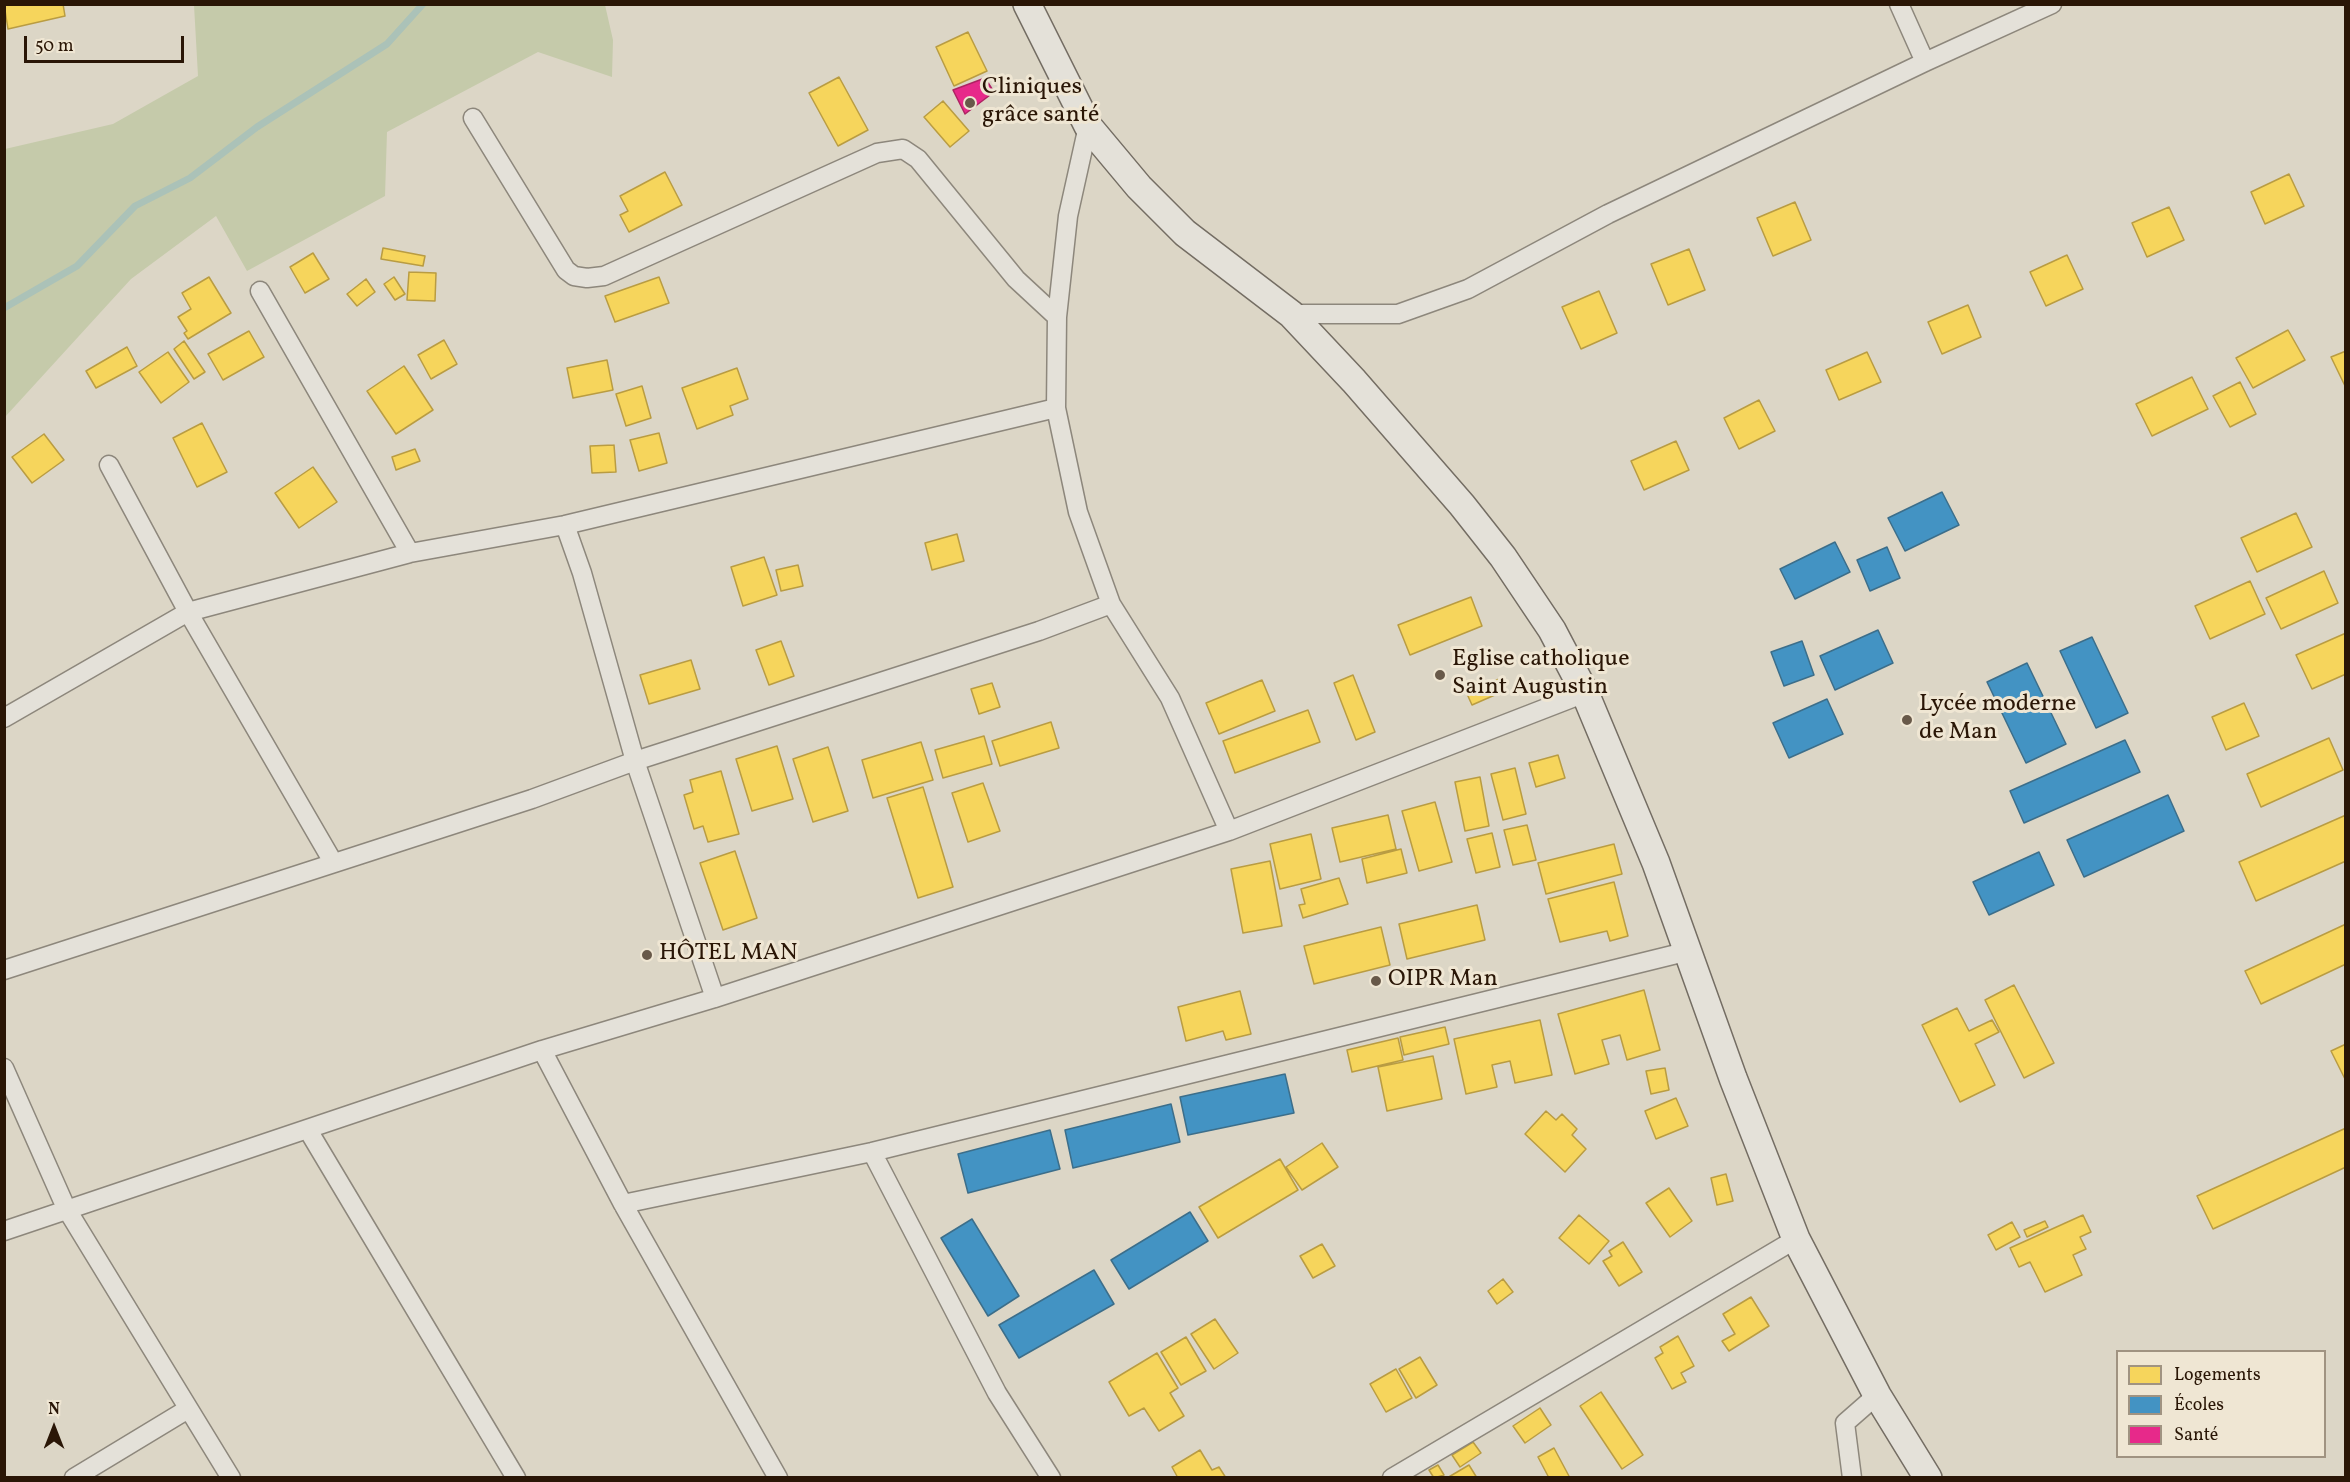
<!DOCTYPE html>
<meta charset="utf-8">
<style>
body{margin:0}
#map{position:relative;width:2350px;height:1482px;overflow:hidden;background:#dcd6c6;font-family:Vollkorn,serif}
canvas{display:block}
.frame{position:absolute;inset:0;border:6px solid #2a1606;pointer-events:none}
.legend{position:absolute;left:2116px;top:1350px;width:210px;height:108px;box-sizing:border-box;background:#efe6d3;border:2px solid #a09381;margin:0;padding:8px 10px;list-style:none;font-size:18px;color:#2a1606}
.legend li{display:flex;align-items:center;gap:12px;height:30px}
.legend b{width:30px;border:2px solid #a09381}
.north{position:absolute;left:24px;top:1398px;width:60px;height:60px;-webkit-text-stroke:4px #efe6d3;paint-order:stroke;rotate:0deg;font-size:16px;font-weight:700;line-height:24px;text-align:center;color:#2a1606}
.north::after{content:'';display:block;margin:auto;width:21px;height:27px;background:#2a1606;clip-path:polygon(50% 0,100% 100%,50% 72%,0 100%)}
.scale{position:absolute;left:24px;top:36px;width:160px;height:27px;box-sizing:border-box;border:3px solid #2a1606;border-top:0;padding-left:8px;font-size:18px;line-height:21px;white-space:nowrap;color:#2a1606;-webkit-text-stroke:4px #efe6d3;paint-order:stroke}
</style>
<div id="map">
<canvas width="2350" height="1482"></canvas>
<div class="frame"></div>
<ul class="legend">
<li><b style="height:16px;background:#f6d55c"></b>Logements</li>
<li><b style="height:16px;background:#4393c3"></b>Écoles</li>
<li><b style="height:16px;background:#e7298a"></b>Santé</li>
</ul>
<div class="north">N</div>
<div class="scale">50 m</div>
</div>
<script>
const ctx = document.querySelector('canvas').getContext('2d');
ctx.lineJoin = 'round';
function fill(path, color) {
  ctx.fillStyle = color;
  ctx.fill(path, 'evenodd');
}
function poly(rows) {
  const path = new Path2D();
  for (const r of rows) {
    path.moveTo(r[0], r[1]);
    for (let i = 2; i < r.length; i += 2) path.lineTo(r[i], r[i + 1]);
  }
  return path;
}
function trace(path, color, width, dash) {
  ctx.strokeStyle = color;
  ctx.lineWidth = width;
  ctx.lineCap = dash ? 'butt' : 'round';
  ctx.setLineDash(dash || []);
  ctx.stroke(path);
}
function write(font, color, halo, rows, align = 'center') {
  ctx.font = font + ' Vollkorn,serif';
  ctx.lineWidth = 6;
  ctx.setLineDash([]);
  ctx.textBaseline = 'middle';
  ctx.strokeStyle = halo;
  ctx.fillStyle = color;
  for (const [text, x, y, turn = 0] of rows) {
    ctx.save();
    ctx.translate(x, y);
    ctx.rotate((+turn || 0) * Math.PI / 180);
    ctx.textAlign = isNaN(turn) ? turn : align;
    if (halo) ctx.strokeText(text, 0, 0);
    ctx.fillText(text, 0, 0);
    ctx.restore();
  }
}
const green = poly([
 [194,5,605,5,613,40,612,77,538,52,387,132,385,196,247,271,216,216,131,279,5,417,5,149,113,124,198,76]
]);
const homes = poly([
 [4,4,63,4,65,16,8,29,4,4],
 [968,32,987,71,954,86,936,47,968,32],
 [839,77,868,130,838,146,809,93,839,77],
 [943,101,969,131,950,147,924,117,943,101],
 [665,172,682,205,629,232,620,215,628,211,620,196,665,172],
 [2289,174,2304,206,2265,224,2251,192,2289,174],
 [1795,202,1811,240,1773,256,1757,218,1795,202],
 [2169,207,2184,240,2147,257,2132,223,2169,207],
 [383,248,425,256,423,266,381,259,383,248],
 [1689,249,1705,290,1668,305,1651,264,1689,249],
 [313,253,329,279,305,293,290,267,313,253],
 [2067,255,2083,289,2046,306,2030,272,2067,255],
 [409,272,436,273,435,301,407,300,409,272],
 [209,277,231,313,188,339,184,333,187,331,178,317,191,309,182,293,209,277],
 [394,277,405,294,395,300,384,284,394,277],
 [659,277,669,303,615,322,605,296,659,277],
 [366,279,375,292,357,306,347,294,366,279],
 [1599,291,1617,333,1581,349,1562,307,1599,291],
 [1968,305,1981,337,1942,354,1928,322,1968,305],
 [2288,330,2305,360,2253,388,2236,358,2288,330],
 [249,331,264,357,223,380,208,354,249,331],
 [444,340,457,364,431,379,418,355,444,340],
 [184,341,205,372,194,379,174,349,184,341],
 [127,347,137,366,96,388,86,371,127,347],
 [2346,351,2346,388,2331,357,2346,351],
 [168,352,189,382,161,403,139,372,168,352],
 [1867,352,1881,382,1839,400,1826,370,1867,352],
 [607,360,613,390,573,398,567,368,607,360],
 [404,366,433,410,396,434,367,391,404,366],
 [737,368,748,399,730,406,733,415,697,429,682,388,737,368],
 [2192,377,2208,409,2152,436,2136,404,2192,377],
 [2240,382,2256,414,2230,427,2213,396,2240,382],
 [642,386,651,418,626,426,616,394,642,386],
 [1759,400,1775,431,1739,449,1724,418,1759,400],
 [202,423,227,472,197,487,173,438,202,423],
 [659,433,667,463,639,471,630,440,659,433],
 [44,434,64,460,32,483,12,457,44,434],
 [1676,441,1689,470,1644,490,1631,461,1676,441],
 [614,445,616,472,592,473,590,446,614,445],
 [415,449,420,461,396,470,392,457,415,449],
 [313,467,337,502,299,528,275,493,313,467],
 [2296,513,2312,547,2257,572,2241,538,2296,513],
 [957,534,964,561,932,570,925,543,957,534],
 [764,557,777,595,743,606,731,567,764,557],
 [798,565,803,586,781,591,776,570,798,565],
 [2324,571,2338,603,2281,629,2266,598,2324,571],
 [2250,581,2265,614,2210,639,2195,606,2250,581],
 [1471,597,1482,626,1410,655,1398,625,1471,597],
 [2346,633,2346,674,2312,689,2296,655,2346,633],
 [781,641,794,676,769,685,756,650,781,641],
 [691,660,700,689,649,704,640,675,691,660],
 [1353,675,1375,732,1356,740,1334,683,1353,675],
 [1499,679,1504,691,1472,705,1467,694,1499,679],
 [1262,680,1275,711,1219,734,1206,703,1262,680],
 [992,683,1000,707,979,714,971,689,992,683],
 [2244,703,2259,736,2226,750,2212,717,2244,703],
 [1308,710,1320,742,1235,773,1223,741,1308,710],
 [1051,722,1059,748,1000,766,992,741,1051,722],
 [984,736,992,764,943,778,935,750,984,736],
 [2329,738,2343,770,2261,807,2247,774,2329,738],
 [921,742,933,780,873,798,862,760,921,742],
 [777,746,793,799,752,811,736,759,777,746],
 [828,747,848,811,813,822,793,759,828,747],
 [1558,755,1565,778,1536,787,1529,763,1558,755],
 [1515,768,1526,814,1503,820,1491,774,1515,768],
 [721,771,739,834,708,842,703,826,694,829,684,795,693,792,690,780,721,771],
 [1480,777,1489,826,1465,831,1455,782,1480,777],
 [983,783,1000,831,968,842,952,793,983,783],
 [923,787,953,887,918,898,887,798,923,787],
 [1435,802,1452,862,1419,871,1402,811,1435,802],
 [1388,815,1396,849,1340,862,1332,828,1388,815],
 [2346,815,2346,861,2256,901,2239,862,2346,815],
 [1527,825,1536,860,1513,865,1504,830,1527,825],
 [1492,833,1500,867,1476,873,1467,839,1492,833],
 [1311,834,1321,879,1280,889,1270,844,1311,834],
 [1614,844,1622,874,1546,894,1538,863,1614,844],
 [1401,849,1407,873,1367,883,1362,859,1401,849],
 [735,851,757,918,723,930,700,863,735,851],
 [1270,861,1282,926,1243,933,1231,869,1270,861],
 [1339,878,1348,904,1303,918,1299,905,1305,904,1301,889,1339,878],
 [1614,882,1628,936,1610,941,1607,931,1560,942,1548,899,1614,882],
 [1477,905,1485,940,1407,959,1399,924,1477,905],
 [2346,924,2346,964,2261,1004,2245,971,2346,924],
 [1381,927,1390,965,1314,984,1304,946,1381,927],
 [2014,985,2054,1063,2024,1078,1985,1000,2014,985],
 [1644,990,1660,1050,1627,1060,1620,1035,1602,1040,1609,1064,1575,1074,1558,1014,1644,990],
 [1240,991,1251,1034,1226,1040,1223,1031,1186,1041,1178,1007,1240,991],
 [1957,1008,1969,1031,1992,1020,1999,1032,1975,1044,1995,1085,1960,1102,1922,1025,1957,1008],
 [1540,1020,1552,1075,1515,1083,1510,1061,1492,1065,1497,1087,1466,1094,1454,1039,1540,1020],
 [1445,1027,1449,1044,1404,1055,1400,1037,1445,1027],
 [1398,1038,1403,1060,1352,1072,1347,1050,1398,1038],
 [2346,1044,2346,1081,2331,1051,2346,1044],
 [1433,1056,1442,1099,1387,1111,1378,1067,1433,1056],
 [1665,1068,1669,1090,1651,1094,1646,1071,1665,1068],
 [1676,1098,1688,1126,1656,1139,1645,1111,1676,1098],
 [1546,1111,1556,1120,1562,1114,1577,1129,1572,1135,1586,1149,1565,1172,1525,1134,1546,1111],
 [2346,1128,2346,1167,2213,1229,2197,1196,2346,1128],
 [1322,1143,1338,1167,1302,1190,1286,1167,1322,1143],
 [1280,1159,1298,1190,1218,1238,1199,1207,1280,1159],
 [1726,1174,1733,1201,1717,1205,1711,1178,1726,1174],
 [1669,1188,1692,1221,1670,1237,1646,1203,1669,1188],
 [1579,1215,1609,1241,1589,1264,1559,1238,1579,1215],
 [2083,1215,2091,1232,2080,1237,2086,1249,2073,1255,2082,1275,2045,1292,2030,1262,2019,1267,2010,1248,2083,1215],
 [2045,1221,2048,1227,2027,1237,2024,1230,2045,1221],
 [2012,1222,2020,1237,1996,1250,1988,1235,2012,1222],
 [1623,1242,1642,1272,1619,1286,1603,1261,1612,1256,1609,1251,1623,1242],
 [1322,1244,1335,1266,1313,1278,1300,1256,1322,1244],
 [1503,1279,1513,1292,1497,1304,1488,1291,1503,1279],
 [1751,1297,1769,1326,1729,1351,1722,1341,1735,1334,1723,1314,1751,1297],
 [1215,1319,1238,1353,1214,1369,1191,1334,1215,1319],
 [1678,1336,1694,1366,1681,1373,1686,1382,1672,1389,1655,1358,1663,1353,1660,1347,1678,1336],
 [1186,1337,1206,1371,1181,1385,1161,1352,1186,1337],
 [1157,1353,1178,1388,1170,1393,1184,1416,1159,1431,1144,1408,1129,1416,1109,1382,1157,1353],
 [1420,1357,1437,1385,1416,1398,1399,1369,1420,1357],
 [1396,1369,1412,1398,1386,1412,1370,1384,1396,1369],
 [1601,1392,1643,1455,1622,1469,1580,1406,1601,1392],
 [1540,1408,1551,1425,1525,1443,1513,1426,1540,1408],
 [1473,1442,1481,1453,1460,1467,1452,1455,1473,1442],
 [1554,1448,1570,1478,1549,1478,1538,1457,1554,1448],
 [1200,1450,1212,1470,1219,1467,1226,1478,1178,1478,1172,1467,1200,1450],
 [1438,1465,1444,1475,1434,1478,1429,1470,1438,1465],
 [1469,1465,1477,1478,1447,1478,1469,1465]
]);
const schools = poly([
 [1942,492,1959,525,1905,551,1888,518,1942,492],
 [1835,542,1850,572,1795,599,1780,569,1835,542],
 [1887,547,1900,578,1870,591,1857,560,1887,547],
 [1878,630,1893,663,1835,690,1820,656,1878,630],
 [2092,637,2128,713,2096,728,2060,651,2092,637],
 [1802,641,1814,675,1784,686,1771,652,1802,641],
 [2027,663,2066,744,2026,763,1987,682,2027,663],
 [1827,699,1843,734,1789,758,1773,723,1827,699],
 [2125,740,2140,772,2024,823,2010,791,2125,740],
 [2168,795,2184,831,2084,877,2067,840,2168,795],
 [2039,852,2054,885,1989,915,1973,882,2039,852],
 [1285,1074,1294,1113,1188,1135,1180,1097,1285,1074],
 [1171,1104,1180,1142,1073,1168,1065,1130,1171,1104],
 [1050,1130,1060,1169,968,1193,958,1154,1050,1130],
 [1190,1212,1208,1241,1129,1289,1111,1260,1190,1212],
 [972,1219,1019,1296,988,1316,941,1238,972,1219],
 [1094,1270,1114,1304,1019,1358,999,1325,1094,1270]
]);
const health = poly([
 [985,78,994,92,965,114,953,90,985,78]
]);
const stream = poly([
 [4,308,77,266,135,206,190,178,257,127,387,44,423,4]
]);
const street = poly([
 [1899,4,1925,62],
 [473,118,566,270,574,276,587,278,604,276,877,153,903,149,918,159,1016,279,1057,317],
 [1088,126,1068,216,1057,317,1056,408,1078,512,1111,604,1170,698,1229,831],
 [260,291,410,553],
 [1291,314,1398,314,1468,289,1608,214,1925,62,2052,4],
 [109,465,188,612,333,862],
 [565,525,582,573,635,761,715,998],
 [4,718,188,612,410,553,565,525,1056,408],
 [4,970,532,799,635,761,1039,631,1111,604],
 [542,1050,623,1204,778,1478],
 [4,1068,66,1208,231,1478],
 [308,1130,516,1478],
 [872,1152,997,1393,1051,1478],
 [623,1204,872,1152,1689,951],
 [4,1231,542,1050,715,998,1229,831,1585,693],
 [74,1478,188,1409],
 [1392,1478,1796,1239],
 [1852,1478,1845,1423,1877,1395]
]);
const secondary = poly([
 [1027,4,1088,126,1139,187,1185,233,1291,314,1354,381,1462,505,1503,557,1552,630,1585,693,1656,863,1733,1078,1796,1239,1877,1395,1928,1478]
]);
const markers = [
 [970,103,6,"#685949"],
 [1440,675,6,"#685949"],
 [1907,720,6,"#685949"],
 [647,955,6,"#685949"],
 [1376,981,6,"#685949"]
];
const poiNames = [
 ["Cliniques",982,89],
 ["grâce santé",982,117],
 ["Eglise catholique",1452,661],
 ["Saint Augustin",1452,689],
 ["Lycée moderne",1919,706],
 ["de Man",1919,734],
 ["HÔTEL MAN",659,955],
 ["OIPR Man",1388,981]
];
fill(green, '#c5caaa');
fill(homes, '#f6d55c');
trace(homes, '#b99c42', 1.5);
fill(schools, '#4393c3');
trace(schools, '#3c6e8a', 1.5);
fill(health, '#e7298a');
trace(health, '#ae2362', 1.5);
trace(stream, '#abc2b8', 7);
trace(street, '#8d877c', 21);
trace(secondary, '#746d63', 30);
trace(street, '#e4e1d9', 18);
trace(secondary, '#e4e1d9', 27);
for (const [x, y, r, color] of markers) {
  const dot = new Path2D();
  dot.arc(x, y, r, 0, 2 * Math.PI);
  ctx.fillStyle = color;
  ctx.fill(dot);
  trace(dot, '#efe6d3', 2);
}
write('24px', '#2a1606', '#efe6d3', poiNames, 'left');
</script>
